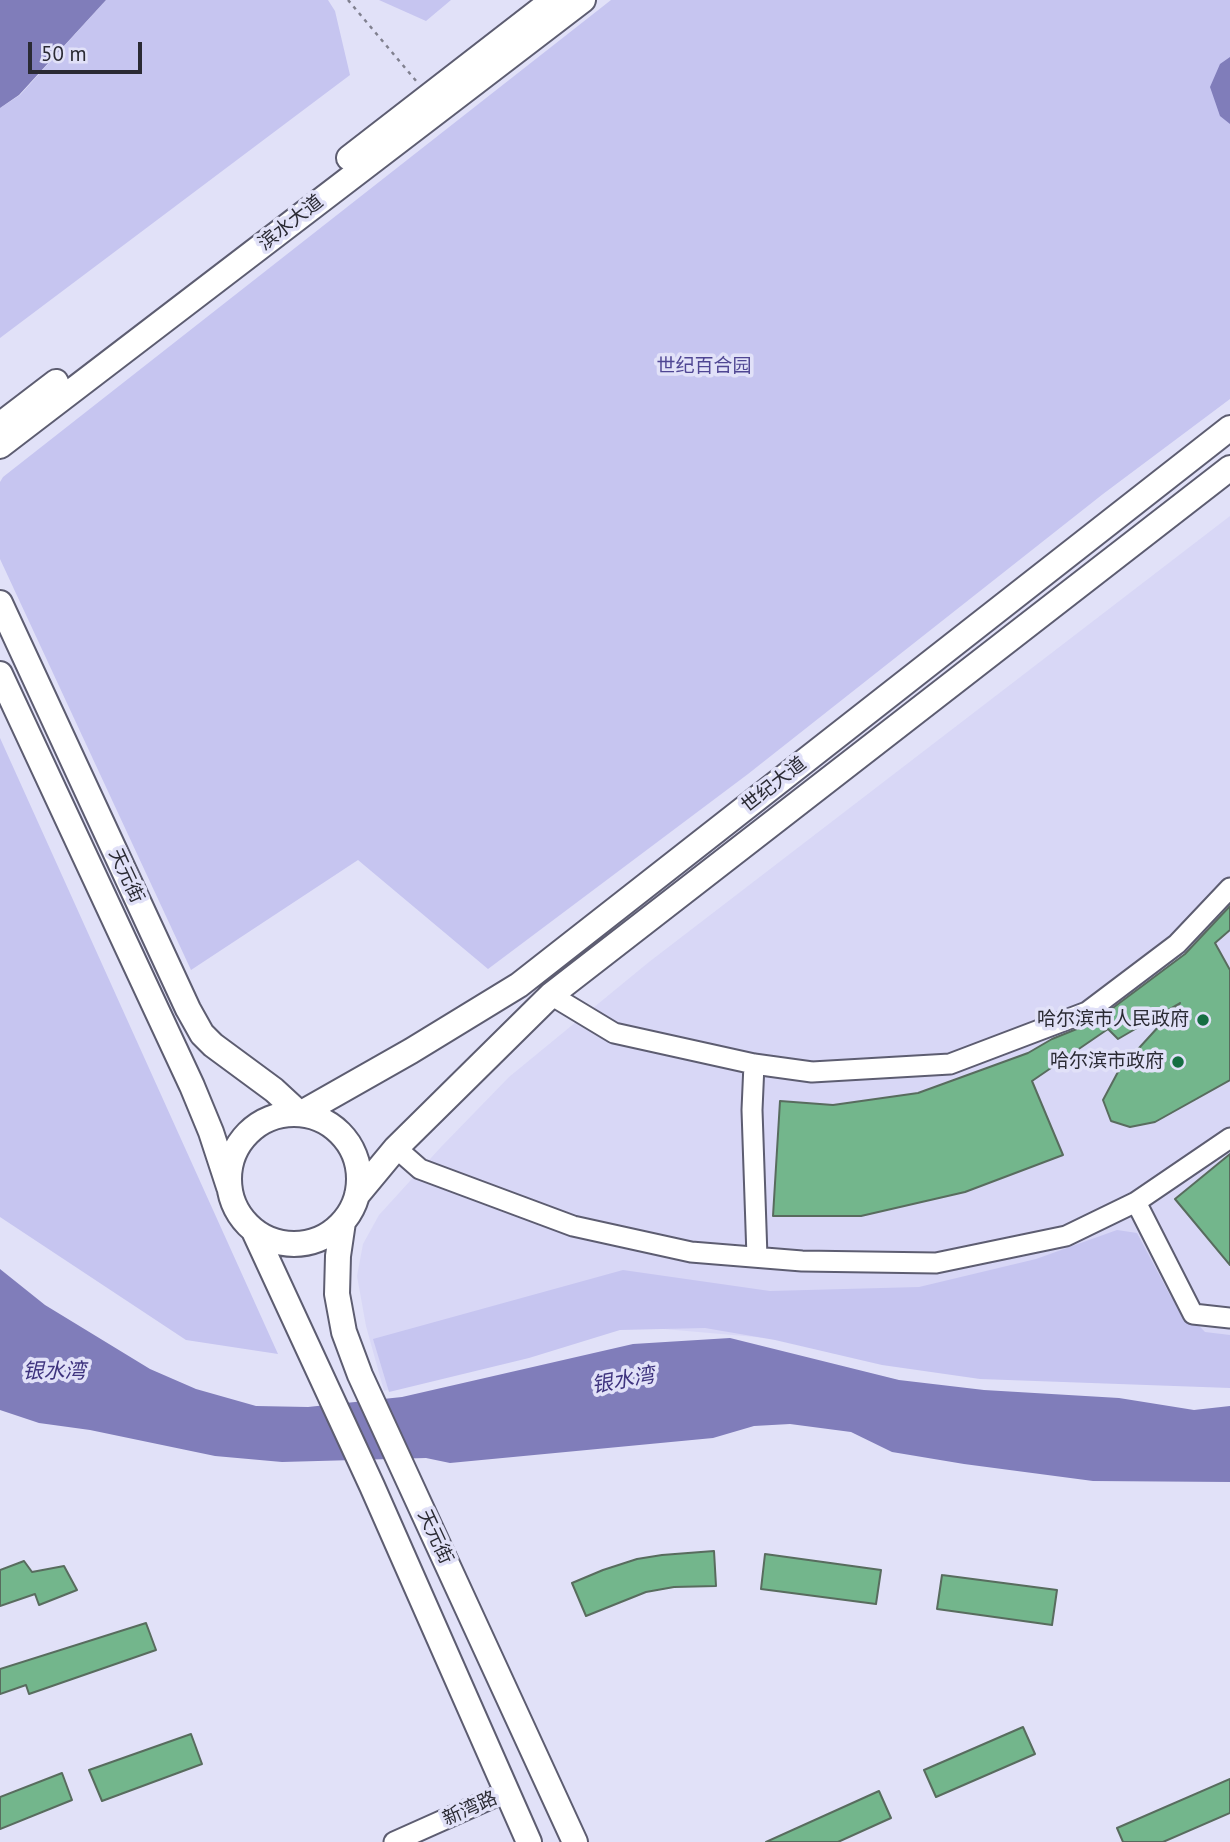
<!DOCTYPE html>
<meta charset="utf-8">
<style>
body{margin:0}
#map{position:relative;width:1230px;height:1842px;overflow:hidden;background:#e1e1f8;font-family:"PT Sans",sans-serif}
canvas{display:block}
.scale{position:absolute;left:28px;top:42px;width:114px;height:32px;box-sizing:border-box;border:4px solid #2a2a33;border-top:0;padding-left:9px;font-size:21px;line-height:24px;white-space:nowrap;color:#2a2a33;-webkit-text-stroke:5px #e1e1f8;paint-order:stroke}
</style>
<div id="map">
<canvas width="1230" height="1842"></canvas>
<div class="scale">50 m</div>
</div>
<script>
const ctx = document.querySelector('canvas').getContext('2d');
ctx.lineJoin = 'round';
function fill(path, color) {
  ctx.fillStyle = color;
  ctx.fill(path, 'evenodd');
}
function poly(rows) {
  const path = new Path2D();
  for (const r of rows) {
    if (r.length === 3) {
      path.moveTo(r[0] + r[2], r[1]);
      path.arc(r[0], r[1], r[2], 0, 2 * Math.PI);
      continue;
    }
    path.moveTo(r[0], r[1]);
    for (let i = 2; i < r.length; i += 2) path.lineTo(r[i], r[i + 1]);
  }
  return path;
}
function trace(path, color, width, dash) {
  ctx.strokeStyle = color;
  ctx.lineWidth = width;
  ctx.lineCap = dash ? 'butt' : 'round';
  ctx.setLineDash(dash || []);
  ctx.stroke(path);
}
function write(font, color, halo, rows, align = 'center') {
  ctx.font = font + ' "PT Sans","Noto Sans SC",sans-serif';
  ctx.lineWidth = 7;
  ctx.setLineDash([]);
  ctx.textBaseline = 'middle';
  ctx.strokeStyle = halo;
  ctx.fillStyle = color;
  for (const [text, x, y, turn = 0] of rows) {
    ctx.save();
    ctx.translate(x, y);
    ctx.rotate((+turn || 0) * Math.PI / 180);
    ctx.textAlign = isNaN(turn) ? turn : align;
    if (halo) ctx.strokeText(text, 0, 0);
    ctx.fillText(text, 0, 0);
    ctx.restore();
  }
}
const built = poly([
 [1230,516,1230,1366,1217,1377,629,1326,384,1391,366,1326,357,1276,363,1244,379,1215,441,1147,509,1077,649,962]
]);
const green = poly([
 [106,0,328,0,335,11,350,75,0,338,0,108,20,95],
 [379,0,451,0,426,21],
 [611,0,1230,0,1230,399,1103,494,748,774,488,969,358,860,191,970,0,559,0,482,3,477],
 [0,738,278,1354,186,1340,0,1217],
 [1117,1230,1137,1233,1171,1297,1205,1332,1230,1335,1230,1388,980,1379,882,1365,775,1340,705,1328,620,1330,529,1358,389,1392,373,1339,623,1270,770,1291,919,1287,1036,1259]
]);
const water = poly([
 [0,0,106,0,19,95,0,108],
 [1230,57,1230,124,1220,116,1210,87,1220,64],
 [0,1269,45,1305,150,1369,196,1389,256,1406,308,1407,402,1397,633,1344,730,1338,899,1380,984,1390,1119,1398,1194,1410,1230,1406,1230,1482,1093,1481,964,1464,892,1452,851,1432,790,1424,754,1426,713,1438,450,1463,426,1458,282,1462,215,1456,90,1430,39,1423,0,1410]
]);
const building = poly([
 [1230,906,1230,930,1215,943,1230,970,1230,1080,1155,1122,1130,1127,1111,1121,1103,1100,1119,1070,1180,1003,1118,1039,1108,1029,1032,1081,1063,1155,965,1192,861,1216,773,1216,780,1101,833,1105,918,1093,1028,1053,1052,1039,1094,1022,1185,954,1230,906],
 [1230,1154,1230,1265,1175,1199,1230,1154],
 [714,1551,716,1586,674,1587,646,1592,586,1616,572,1583,603,1570,637,1559,662,1555,714,1551],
 [765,1554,881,1570,876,1604,761,1589,765,1554],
 [24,1561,32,1572,64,1566,77,1590,39,1605,35,1594,0,1606,0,1570,24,1561],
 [942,1575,1057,1590,1052,1625,937,1609,942,1575],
 [146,1623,156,1650,29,1694,26,1685,0,1694,0,1669,146,1623],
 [1023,1727,1035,1754,936,1797,924,1770,1023,1727],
 [191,1734,202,1764,102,1801,89,1770,191,1734],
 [62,1773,72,1800,0,1829,0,1797,62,1773],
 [1230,1779,1230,1813,1163,1842,1123,1842,1117,1828,1230,1779],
 [879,1791,891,1818,838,1842,766,1842,879,1791]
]);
const path = poly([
 [348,0,417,82]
]);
const minor = poly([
 [551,995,614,1033,754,1064,812,1072,950,1064,1087,1012,1177,944,1230,888],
 [754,1064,752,1110,757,1257],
 [396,1148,420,1169,573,1226,691,1252,802,1261,936,1263,1066,1236,1136,1202,1230,1138],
 [1136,1202,1193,1314,1230,1318],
 [394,1842,506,1792]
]);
const major = poly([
 [349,158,553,0],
 [0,425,56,382],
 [0,446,583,0],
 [0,603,188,1009,202,1034,213,1045,274,1090,300,1114,411,1051,519,985,1230,428],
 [0,674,192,1086,211,1132,229,1187],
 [294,1179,65],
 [357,1195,396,1148,551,995,1230,468],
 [343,1222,338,1256,337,1294,344,1332,360,1375,575,1842],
 [254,1231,372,1486,529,1842]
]);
const markers = [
 [1203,1020,7,"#156e42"],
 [1178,1062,7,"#156e42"]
];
const streetNames = [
 ["滨水大道",291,223,-38],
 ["世纪大道",774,785,-38],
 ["天元街",126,876,65],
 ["天元街",435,1537,65],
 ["新湾路",470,1809,-24]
];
const parkNames = [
 ["世纪百合园",704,367]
];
const poiNames = [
 ["哈尔滨市人民政府",1189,1020],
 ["哈尔滨市政府",1164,1062]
];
const waterNames = [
 ["银水湾",54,1372],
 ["银水湾",623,1381,-10]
];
fill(built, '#d8d7f6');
fill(green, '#c6c5f0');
fill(water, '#807dba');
fill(building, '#73b68c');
trace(building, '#586c5e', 2);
trace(minor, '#5d5d71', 23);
trace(major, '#5d5d71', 28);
trace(path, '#80808f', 2.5, [3.5, 5]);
trace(minor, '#fff', 19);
trace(major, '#fff', 24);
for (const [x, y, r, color] of markers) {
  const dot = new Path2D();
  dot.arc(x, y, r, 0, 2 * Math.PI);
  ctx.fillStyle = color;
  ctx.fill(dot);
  trace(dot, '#e1e1f8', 2.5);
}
write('19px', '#2a2a33', '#e1e1f8', streetNames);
write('19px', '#4f4693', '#e1e1f8', parkNames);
write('19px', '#2a2a33', '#e1e1f8', poiNames, 'right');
write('italic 21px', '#3e337e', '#e1e1f8', waterNames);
</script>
